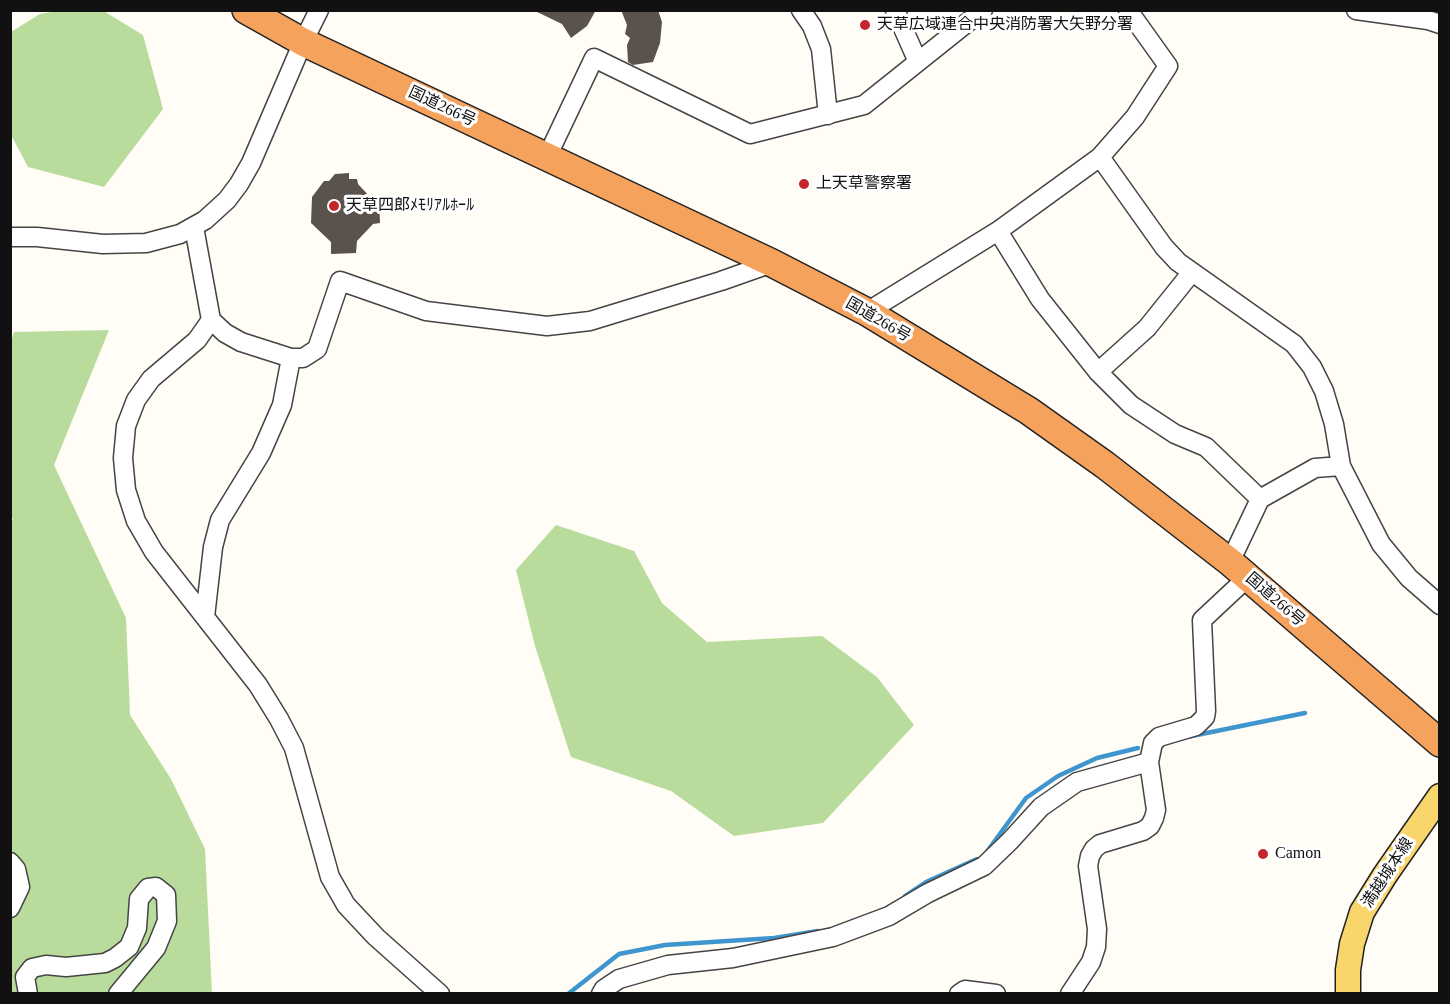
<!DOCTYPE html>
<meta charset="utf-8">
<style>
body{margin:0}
#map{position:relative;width:1450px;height:1004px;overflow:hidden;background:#fffdf5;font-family:"Times New Roman",serif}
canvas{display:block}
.frame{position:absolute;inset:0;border:12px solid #111;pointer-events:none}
</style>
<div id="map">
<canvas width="1450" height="1004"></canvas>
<div class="frame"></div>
</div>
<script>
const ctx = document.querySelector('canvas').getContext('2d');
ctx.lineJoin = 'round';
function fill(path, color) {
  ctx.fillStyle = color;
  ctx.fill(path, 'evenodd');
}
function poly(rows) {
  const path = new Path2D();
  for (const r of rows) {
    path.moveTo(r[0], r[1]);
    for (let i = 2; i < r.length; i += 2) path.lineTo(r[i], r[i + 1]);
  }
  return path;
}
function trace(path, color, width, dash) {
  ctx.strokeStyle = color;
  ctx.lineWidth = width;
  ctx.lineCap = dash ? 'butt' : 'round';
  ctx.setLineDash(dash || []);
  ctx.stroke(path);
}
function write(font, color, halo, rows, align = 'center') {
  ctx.font = font + ' "Times New Roman","Noto Sans JP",serif';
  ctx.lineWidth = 6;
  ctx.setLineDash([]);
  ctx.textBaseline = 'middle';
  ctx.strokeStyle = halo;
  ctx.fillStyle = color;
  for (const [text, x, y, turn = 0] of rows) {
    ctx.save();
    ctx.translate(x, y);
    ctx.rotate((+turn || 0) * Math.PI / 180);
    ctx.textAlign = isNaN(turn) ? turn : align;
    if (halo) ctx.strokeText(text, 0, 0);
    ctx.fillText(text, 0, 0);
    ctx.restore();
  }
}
const forest = poly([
 [102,10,143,35,163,109,104,187,28,167,10,133,11,32,40,14,57,11],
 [109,330,54,465,126,618,130,715,171,779,205,849,212,993,11,993,10,522,13,520,10,509,10,345,14,332],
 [556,525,634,551,662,603,707,642,822,636,877,677,914,725,823,823,734,836,671,791,571,757,535,646,516,570]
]);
const stream = poly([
 [1187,737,1305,713],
 [986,853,1026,798,1058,776,1097,758,1138,748],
 [905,896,926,882,977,859],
 [568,994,619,954,665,945,774,938,818,931]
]);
const building = poly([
 [533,10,596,10,587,26,571,38,562,24],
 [621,10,658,10,662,22,660,43,653,62,633,65,628,62,627,45,630,38,625,34,627,25],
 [349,173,349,179,357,179,358,184,371,198,379,197,380,223,373,224,357,241,356,253,331,254,331,242,311,223,312,197,324,181,329,181,335,174]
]);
const minor = poly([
 [801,10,812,26,821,49,828,115],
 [895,10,918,62],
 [1356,10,1428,20,1440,24],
 [547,157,594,58,750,134,864,105,983,10],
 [1100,157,1164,247,1178,262,1294,344,1312,367,1324,391,1334,424,1341,466,1381,544,1409,578,1440,605],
 [194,227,211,320,225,333,241,342,291,358,303,358,317,349,340,281,426,311,547,326,590,321,721,281,772,263],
 [998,231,1040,299,1098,372,1131,405,1175,434,1206,447,1260,499],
 [10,237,37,237,103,244,146,243,180,234,205,220,227,200,239,184,251,163,303,42,319,10],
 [867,312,998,231,1100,157,1135,117,1168,66,1128,10],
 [211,320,197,340,151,379,136,400,126,426,123,458,126,490,136,521,154,552,258,685,279,719,294,748,330,877,346,905,376,937,440,994],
 [1098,372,1147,328,1192,272],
 [1230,562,1260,499,1315,468,1341,466],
 [205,617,213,547,220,520,261,453,282,405,291,358],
 [10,862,16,869,20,887,10,908],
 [28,994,25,977,32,968,46,965,66,967,105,963,115,958,129,947,137,928,139,899,148,888,156,887,166,895,167,921,156,948,118,994],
 [601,994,604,989,619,979,668,965,733,958,833,937,889,916,928,893,984,866,1010,841,1041,807,1077,782,1149,762],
 [959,994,965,990,996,994],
 [1070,994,1091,962,1096,947,1097,929,1088,866,1090,856,1094,849,1100,844,1143,831,1150,826,1154,818,1156,810,1149,762,1153,743,1159,737,1196,726,1205,717,1206,711,1202,620,1248,577]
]);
const major = poly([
 [1348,994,1348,970,1352,944,1362,912,1385,875,1440,796]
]);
const highway = poly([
 [246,10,303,42,772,263,867,312,1029,411,1105,465,1230,562,1440,743]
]);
const markers = [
 [865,25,6,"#c4262e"],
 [804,184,6,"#c4262e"],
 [334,206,6,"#c4262e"],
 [1263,854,6,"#c4262e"]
];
const poiNames = [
 ["天草広域連合中央消防署大矢野分署",877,25],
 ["上天草警察署",816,184],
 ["天草四郎ﾒﾓﾘｱﾙﾎｰﾙ",346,206],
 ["Camon",1275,854]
];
const streetNames = [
 ["国道266号",442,107,25],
 ["国道266号",878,320,30],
 ["国道266号",1275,600,41],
 ["満越城本線",1388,873,-57]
];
fill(forest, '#b9dc9c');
trace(stream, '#3f96cf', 4.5);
fill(building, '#5a524d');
trace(minor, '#444', 21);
trace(major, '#222', 27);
trace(highway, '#222', 30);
trace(minor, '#fff', 18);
trace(major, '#f9d66b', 24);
trace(highway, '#f5a25d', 27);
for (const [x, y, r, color] of markers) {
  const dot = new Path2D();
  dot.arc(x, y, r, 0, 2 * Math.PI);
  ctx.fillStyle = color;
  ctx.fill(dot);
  trace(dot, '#fff', 2);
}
write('16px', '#111', '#fff', poiNames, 'left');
write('16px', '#111', '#fff', streetNames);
</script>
